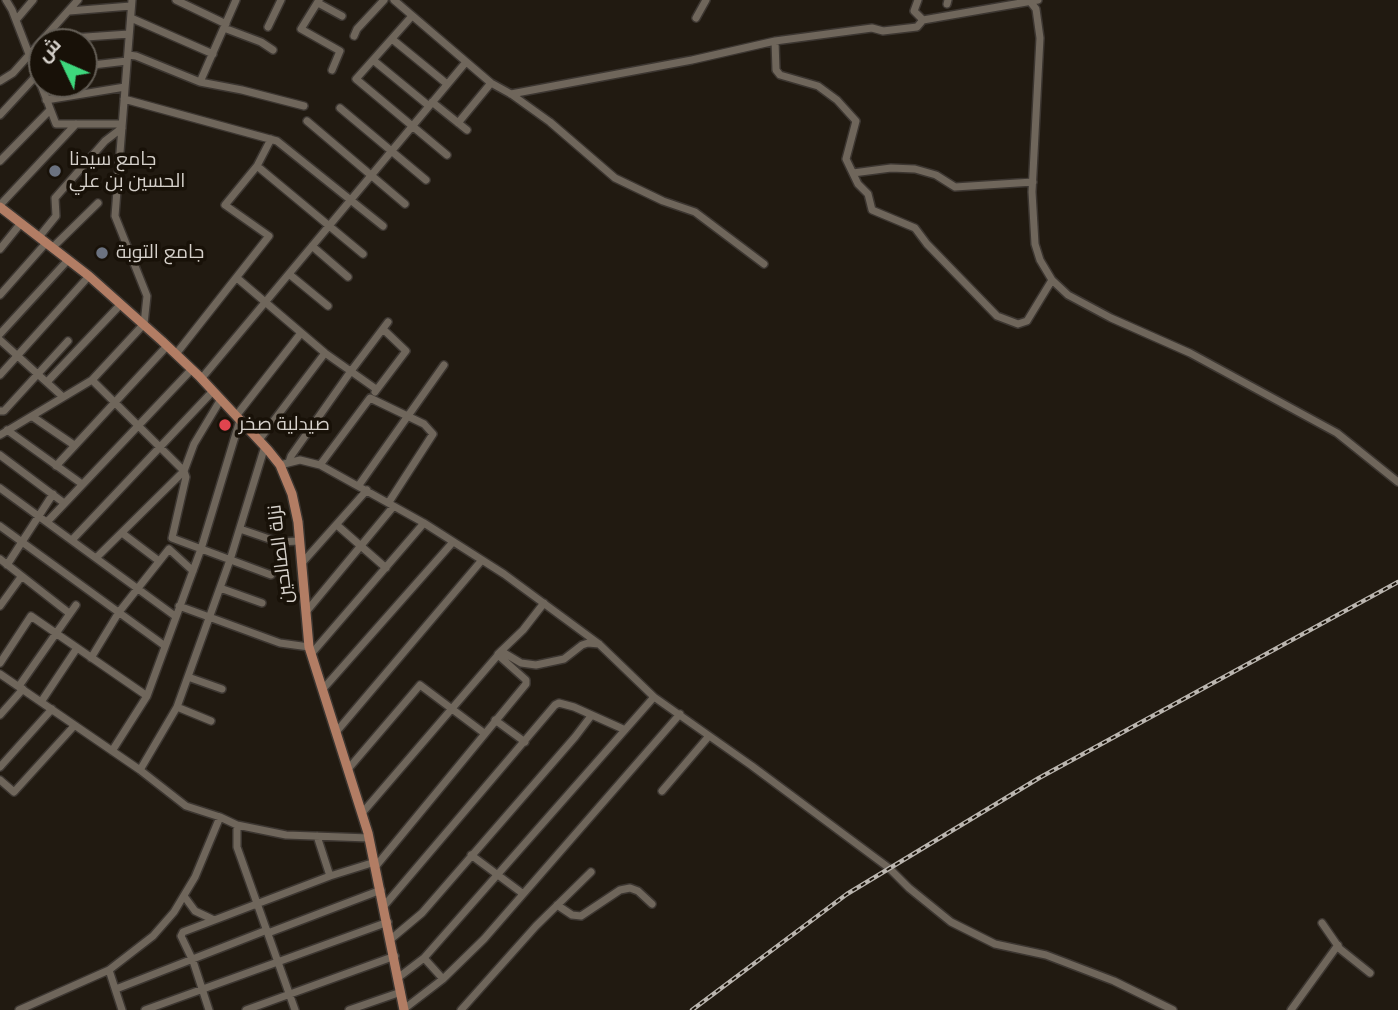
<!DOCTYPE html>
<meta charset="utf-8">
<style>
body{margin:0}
#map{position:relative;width:1398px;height:1010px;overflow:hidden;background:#211a11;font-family:"Space Grotesk",Cairo,sans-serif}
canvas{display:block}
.north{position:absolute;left:28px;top:28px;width:70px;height:70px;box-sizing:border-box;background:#181108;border:2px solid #645e56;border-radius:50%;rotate:314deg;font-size:19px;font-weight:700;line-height:28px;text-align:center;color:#d6d1cb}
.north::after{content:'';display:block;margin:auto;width:24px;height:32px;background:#3ed77d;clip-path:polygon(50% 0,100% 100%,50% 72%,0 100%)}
</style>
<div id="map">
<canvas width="1398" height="1010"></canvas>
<div class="north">ش</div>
</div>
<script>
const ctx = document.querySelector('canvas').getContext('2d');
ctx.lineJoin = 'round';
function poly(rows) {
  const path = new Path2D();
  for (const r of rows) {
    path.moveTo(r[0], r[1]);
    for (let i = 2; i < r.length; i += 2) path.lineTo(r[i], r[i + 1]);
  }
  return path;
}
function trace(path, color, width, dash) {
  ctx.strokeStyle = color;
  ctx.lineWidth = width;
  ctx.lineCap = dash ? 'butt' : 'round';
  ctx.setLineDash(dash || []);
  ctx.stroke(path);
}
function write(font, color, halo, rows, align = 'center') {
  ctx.font = font + ' "Space Grotesk",Cairo,sans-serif';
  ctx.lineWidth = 7;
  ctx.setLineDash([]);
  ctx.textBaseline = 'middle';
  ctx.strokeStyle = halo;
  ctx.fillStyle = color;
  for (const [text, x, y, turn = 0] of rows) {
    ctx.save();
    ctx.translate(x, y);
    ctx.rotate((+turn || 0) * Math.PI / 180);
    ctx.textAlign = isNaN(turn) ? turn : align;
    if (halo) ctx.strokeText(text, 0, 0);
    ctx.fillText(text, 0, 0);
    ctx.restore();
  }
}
const minor = poly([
 [6,0,12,10,56,124,122,124],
 [176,0,226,24],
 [319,0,301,29,340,51,332,70],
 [394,0,491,83,511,94,550,122,615,178,663,201,695,212,764,264],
 [918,0,914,11,923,20],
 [1029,0,1036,9,1040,38,1032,192,1035,244,1040,260,1052,280,1068,295,1111,318,1190,353,1337,433,1398,482],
 [318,3,342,16],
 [947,4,948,0],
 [69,11,131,6],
 [412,16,356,79,447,155],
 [131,18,213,54],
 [696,18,706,0],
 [16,20,33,0],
 [268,27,281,0],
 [224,28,261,42,273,50],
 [354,36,357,29,384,0],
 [392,39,447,84],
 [43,40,129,34],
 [775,41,776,70,780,75,818,86,837,100,856,121,846,159,858,184,868,194,872,210,915,228,927,244,997,316,1018,324,1027,321,1052,280],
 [128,55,136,56,200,82,236,0],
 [373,60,429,106],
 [84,66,127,61],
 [0,81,13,73,78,0],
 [200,82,242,90,304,106],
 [511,94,692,60,775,41,872,28,883,31,917,27,923,20,1038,0],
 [124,99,277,141,383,226],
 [46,100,125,87],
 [432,102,467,130],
 [340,108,426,180],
 [0,115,36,76],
 [307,121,405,204],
 [458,123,491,83],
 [0,161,50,110],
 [257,166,363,254],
 [853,173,891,168,915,169,936,175,955,187,1033,182],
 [0,205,76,124],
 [39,237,56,216,55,198,105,141,122,128],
 [312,246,348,277],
 [52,248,98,203],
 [0,249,21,223],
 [289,274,328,306],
 [237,278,325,353,376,389],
 [0,295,46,243],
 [0,334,68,260],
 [0,340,63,397],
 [176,354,269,236,225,205,257,166,271,139],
 [0,375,89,276],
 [201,379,466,62],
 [92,380,184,471,96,558],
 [47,382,121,304],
 [375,392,406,351,383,329],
 [221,399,194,444,184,471,186,477,172,538,271,575],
 [0,411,4,411,68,341],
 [236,416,301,333],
 [33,417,74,445],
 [7,430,82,484],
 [0,435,92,380,144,324,147,296,115,216,132,0],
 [259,440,325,353],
 [0,455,64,503],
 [289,462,291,456,351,371,388,322],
 [280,465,300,460,320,465,424,523,504,574,599,644,654,697,752,766,889,868,909,888,951,922,995,944,1046,955,1114,981,1173,1010],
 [320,465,370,398,424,424,433,434,389,502],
 [56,466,167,346],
 [359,485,444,365],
 [0,488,175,616],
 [47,522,192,369],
 [0,526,165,646],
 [338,526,386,568],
 [240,529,278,542,300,541],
 [122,533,159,561],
 [72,540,213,391],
 [0,559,69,613],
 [302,563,367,490],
 [7,565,53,494],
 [220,588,262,603],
 [0,606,21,577],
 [179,606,280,643,309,647],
 [306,612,393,507],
 [501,651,521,663,536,665,564,659,582,645,588,643,599,644],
 [312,653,424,523],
 [498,654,523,630,544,603],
 [91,658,119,612,169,549,193,571],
 [0,663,31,616,147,696],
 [0,674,140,770,186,806,220,817,237,825,286,835,369,838],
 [188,677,222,689],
 [19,686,76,605],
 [323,689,453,542],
 [41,702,77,648],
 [177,707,211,721],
 [0,715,23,689],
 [495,720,525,742],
 [337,731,482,560],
 [112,751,147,696,201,549,240,420],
 [0,767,52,709],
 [349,768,420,685,484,733],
 [140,770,177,707,230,560,265,446],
 [0,780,14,792,74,726],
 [662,791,709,736],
 [363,812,498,655,526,680,526,684,376,866],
 [237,825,237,847,295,1010],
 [471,855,522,893],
 [330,876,375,862],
 [184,896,195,911,212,919],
 [557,905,572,915,581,916,620,890,630,888,638,891,652,904],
 [384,906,555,705,559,703,574,707,623,729],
 [1322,923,1340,949,1370,973],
 [268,933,381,890],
 [391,939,422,913,575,737,591,716],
 [424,958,443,979],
 [109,970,122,1010],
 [399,977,424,958,654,697],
 [116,989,267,930],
 [404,1009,443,979,484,939,680,714],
 [19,1010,109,970,153,936,174,912,195,877,220,817],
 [145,1010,388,922],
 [209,1010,193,961,181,936,183,932,330,876,317,836],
 [246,1010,395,956],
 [349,1010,401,992],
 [461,1010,536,926,591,872],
 [1291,1010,1338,945]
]);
const major = poly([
 [0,207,89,276,162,341,199,376,268,450,280,465,292,494,298,522,309,647,368,833,404,1010]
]);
const rail = poly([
 [692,1010,847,894,1039,778,1398,582]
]);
const markers = [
 [55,171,7,"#6b7280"],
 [102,253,7,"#6b7280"],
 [225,425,7,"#e0444e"]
];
const poiNames = [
 ["جامع سيدنا",69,160],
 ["الحسين بن علي",69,182],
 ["جامع التوبة",116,253],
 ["صيدلية صخر",239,425]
];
const streetNames = [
 ["نزلة الصالحين",281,554,-97]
];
trace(minor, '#3c3631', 10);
trace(major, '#3c3631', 12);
trace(minor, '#6f665b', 7);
trace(major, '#b27d64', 9);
trace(rail, '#bab5af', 4.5);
trace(rail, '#181108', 2, [5]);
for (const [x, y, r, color] of markers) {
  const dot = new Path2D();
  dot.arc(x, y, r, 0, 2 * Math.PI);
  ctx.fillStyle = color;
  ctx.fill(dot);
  trace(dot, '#181108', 2.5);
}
write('19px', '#d6d1cb', '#181108', poiNames, 'left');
write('19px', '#d6d1cb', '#181108', streetNames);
</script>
